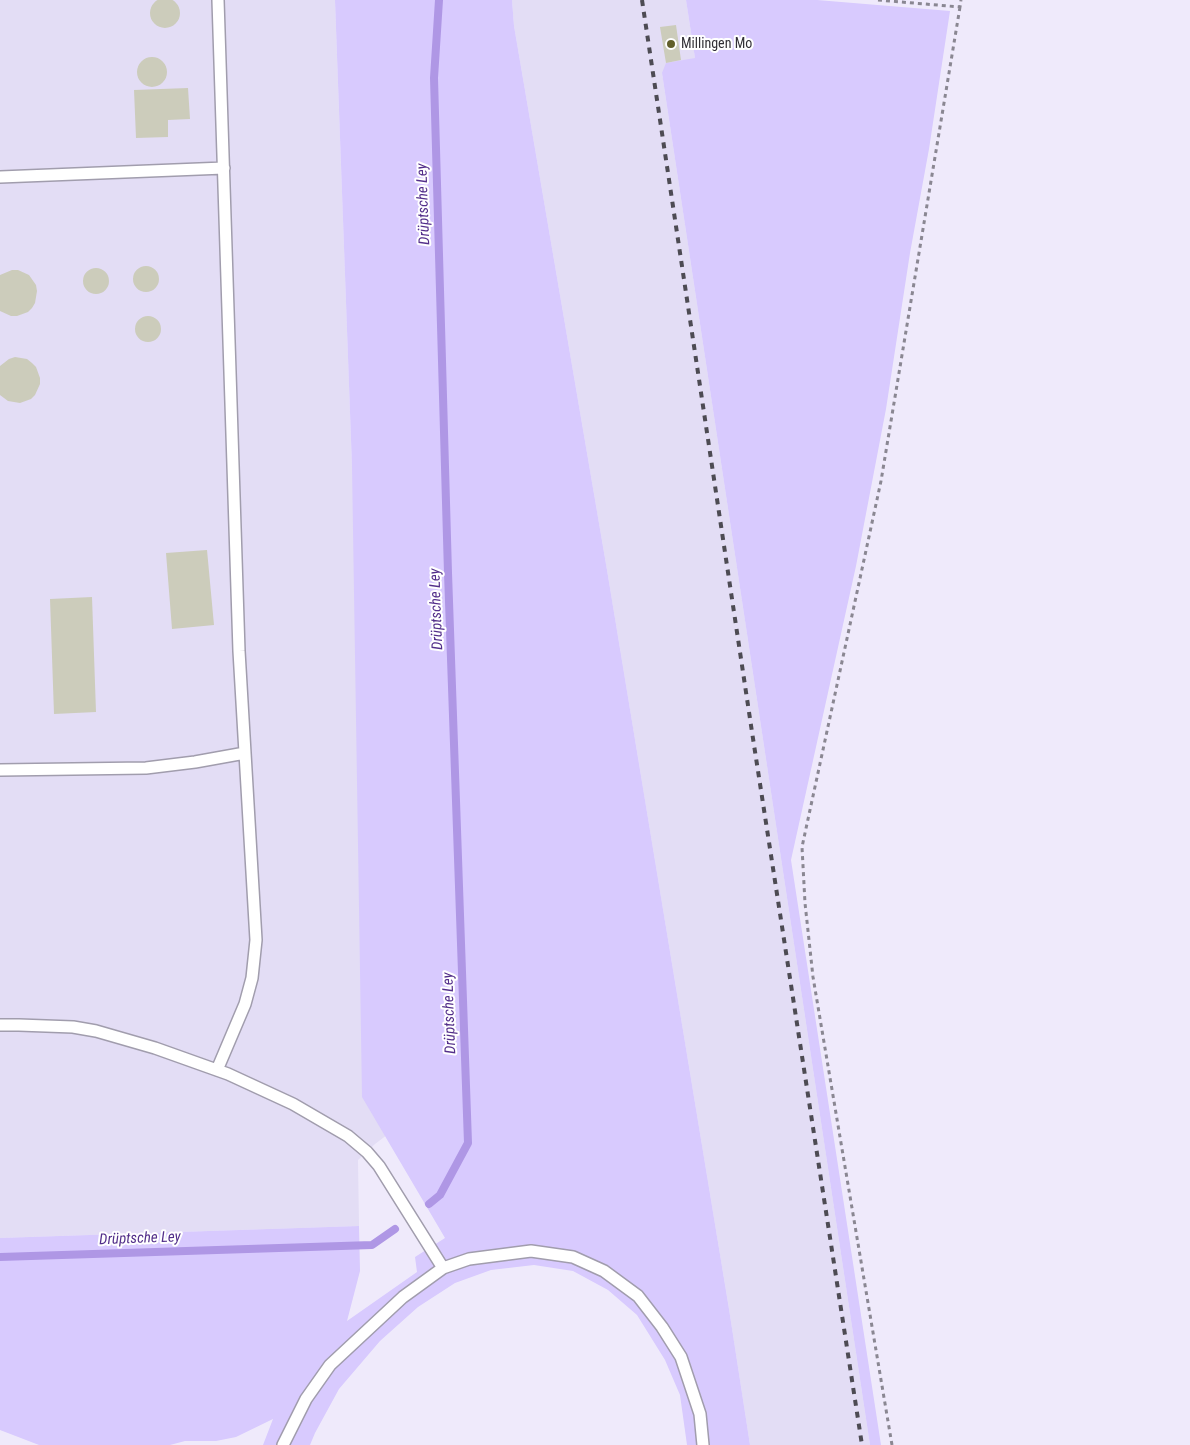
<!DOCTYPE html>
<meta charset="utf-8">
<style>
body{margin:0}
canvas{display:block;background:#efeafb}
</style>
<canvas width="1190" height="1445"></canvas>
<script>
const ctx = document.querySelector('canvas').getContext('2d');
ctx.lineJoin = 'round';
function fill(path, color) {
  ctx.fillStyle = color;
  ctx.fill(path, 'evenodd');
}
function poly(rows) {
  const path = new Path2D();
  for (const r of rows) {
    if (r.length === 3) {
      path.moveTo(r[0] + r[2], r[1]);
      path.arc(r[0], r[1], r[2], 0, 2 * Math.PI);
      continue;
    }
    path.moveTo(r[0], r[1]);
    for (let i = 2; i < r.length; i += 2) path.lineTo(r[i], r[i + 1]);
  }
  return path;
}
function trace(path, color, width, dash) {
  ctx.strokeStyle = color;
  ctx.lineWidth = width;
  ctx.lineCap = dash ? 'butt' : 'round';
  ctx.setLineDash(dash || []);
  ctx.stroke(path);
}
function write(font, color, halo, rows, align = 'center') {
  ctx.font = font + ' "Roboto Condensed",sans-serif';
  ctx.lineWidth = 4;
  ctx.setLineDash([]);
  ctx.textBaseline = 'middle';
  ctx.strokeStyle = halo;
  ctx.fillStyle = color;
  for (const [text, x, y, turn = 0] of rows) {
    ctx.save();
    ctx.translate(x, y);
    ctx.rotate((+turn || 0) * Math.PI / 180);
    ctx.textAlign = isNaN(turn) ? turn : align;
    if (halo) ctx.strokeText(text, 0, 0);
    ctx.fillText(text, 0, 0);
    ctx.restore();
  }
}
const built = poly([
 [0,0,335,0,352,467,444,1092,375,1144,358,1160,359,1226,0,1238],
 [512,0,686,0,695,58,662,73,870,1445,750,1445,729,1309,607,570,514,26]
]);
const green = poly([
 [335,0,512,0,514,26,607,570,729,1309,750,1445,687,1445,680,1395,665,1360,637,1315,608,1290,573,1271,534,1265,491,1270,455,1283,418,1307,380,1341,339,1389,315,1433,310,1445,263,1445,273,1419,236,1437,216,1441,185,1441,170,1445,39,1445,0,1430,0,1238,359,1226,360,1271,347,1321,417,1272,415,1257,445,1238,362,1097,352,467],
 [686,0,817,0,950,11,929,149,910,253,886,409,856,566,791,860,881,1445,870,1445,662,73,666,63,695,58]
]);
const stream = poly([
 [429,1204,440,1195,468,1143,448,573,434,78,439,0],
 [0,1257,372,1245,395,1229]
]);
const building = poly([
 [165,13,15],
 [676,25,681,60,666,63,660,27],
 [152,72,15],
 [188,88,190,119,168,120,168,137,136,138,134,90],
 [146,279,13],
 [96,281,13],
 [12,270,18,270,29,275,36,285,37,291,35,303,32,308,28,312,17,316,11,316,0,311,0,275],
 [148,329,13],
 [15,357,27,359,32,363,36,367,40,378,40,384,35,395,31,399,20,403,8,401,0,395,0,366,9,359],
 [207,550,214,625,172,629,166,553],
 [92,597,96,712,54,714,50,599]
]);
const path = poly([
 [878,0,960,7,961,0],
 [892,1445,813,977,805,903,802,847,881,481,960,7]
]);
const lane = poly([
 [0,177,224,168],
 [0,770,146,768,195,762,245,753],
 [0,1025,19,1025,73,1027,96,1031,155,1048,228,1074,293,1104,348,1136,367,1152,379,1166,443,1268],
 [217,1070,245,1004,252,978,256,940,239,651,218,0],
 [283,1445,306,1399,330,1365,403,1297,443,1268,469,1259,531,1251,573,1257,604,1271,638,1296,662,1327,681,1357,700,1414,703,1445]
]);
const rail = poly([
 [642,0,752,732,862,1445]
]);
const markers = [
 [671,44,5,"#625f2b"]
];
const poiNames = [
 ["Millingen Mo",681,44]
];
const waterNames = [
 ["Drüptsche Ley",424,204,-92],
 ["Drüptsche Ley",437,609,-92],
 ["Drüptsche Ley",450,1013,-92],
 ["Drüptsche Ley",140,1239,-2]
];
fill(built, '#e3ddf5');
fill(green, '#d8cafe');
trace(stream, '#af97e5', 8);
fill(building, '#ccb');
trace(lane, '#a19dad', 14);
trace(path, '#8a8792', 3, [4, 4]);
trace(lane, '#fff', 11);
trace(rail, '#4d4b53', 4, [6, 6]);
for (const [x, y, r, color] of markers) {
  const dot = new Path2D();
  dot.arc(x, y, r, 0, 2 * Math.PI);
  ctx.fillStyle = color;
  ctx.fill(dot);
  trace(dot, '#fff', 2);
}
write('14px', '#312f35', '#fff', poiNames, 'left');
write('italic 15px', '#532f8a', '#fff', waterNames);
</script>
